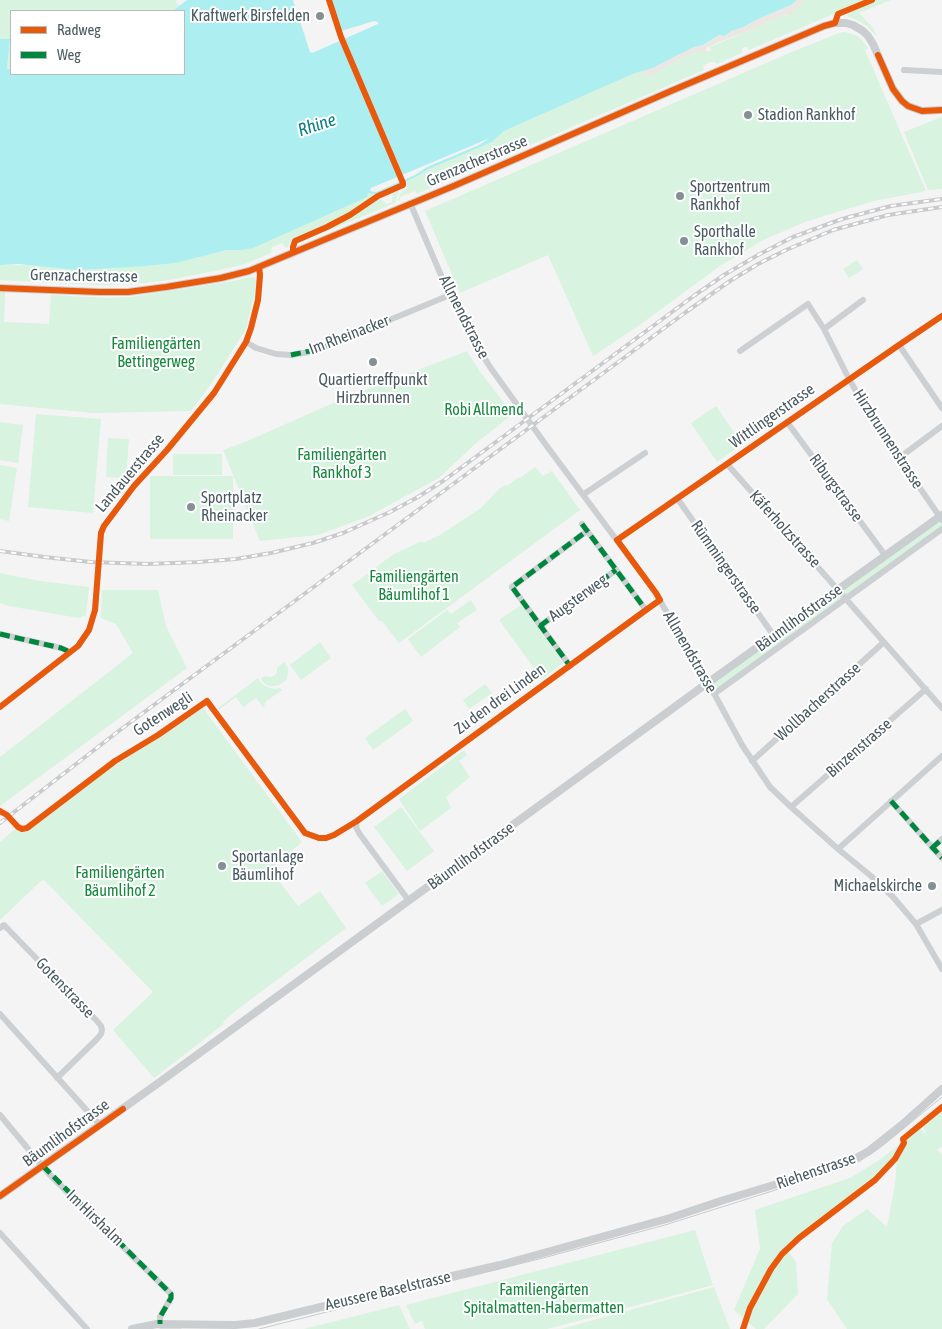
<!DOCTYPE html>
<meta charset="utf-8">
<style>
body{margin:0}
#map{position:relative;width:942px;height:1329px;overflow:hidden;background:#f4f4f4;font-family:"Asap Condensed",sans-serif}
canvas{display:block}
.legend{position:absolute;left:10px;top:10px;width:175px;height:65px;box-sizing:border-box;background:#fff;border:1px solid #b6bdc0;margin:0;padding:6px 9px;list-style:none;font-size:15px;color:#495a61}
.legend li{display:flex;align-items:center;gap:10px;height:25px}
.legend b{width:25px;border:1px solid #b6bdc0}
</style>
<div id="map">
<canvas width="942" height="1329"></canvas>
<ul class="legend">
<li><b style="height:6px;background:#e8590c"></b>Radweg</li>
<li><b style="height:6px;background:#00873e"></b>Weg</li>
</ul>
</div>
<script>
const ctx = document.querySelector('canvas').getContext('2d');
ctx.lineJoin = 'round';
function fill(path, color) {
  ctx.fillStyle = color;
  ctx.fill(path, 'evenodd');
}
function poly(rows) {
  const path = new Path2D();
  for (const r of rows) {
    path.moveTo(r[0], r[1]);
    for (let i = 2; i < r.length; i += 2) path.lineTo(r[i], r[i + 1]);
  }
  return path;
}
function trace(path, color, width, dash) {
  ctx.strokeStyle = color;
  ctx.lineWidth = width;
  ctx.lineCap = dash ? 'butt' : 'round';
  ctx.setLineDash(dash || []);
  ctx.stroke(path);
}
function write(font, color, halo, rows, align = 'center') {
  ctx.font = font + ' "Asap Condensed",sans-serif';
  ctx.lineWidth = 4;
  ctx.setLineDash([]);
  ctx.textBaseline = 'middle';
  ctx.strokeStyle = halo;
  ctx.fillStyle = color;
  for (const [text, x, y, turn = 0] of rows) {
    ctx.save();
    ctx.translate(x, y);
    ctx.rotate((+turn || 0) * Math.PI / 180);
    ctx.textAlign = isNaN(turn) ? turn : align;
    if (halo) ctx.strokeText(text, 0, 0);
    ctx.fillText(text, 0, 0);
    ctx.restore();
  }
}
const green = poly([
 [0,0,175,0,180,7,173,11,11,11,11,69,7,69,10,39,0,39],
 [805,0,891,0,859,13,873,28,878,38,867,26,859,21,847,16,848,12,855,9,852,6,749,50,747,47,744,47,742,49,742,53,717,64,715,62,710,62,703,66,704,70,417,194,415,191,400,197,400,201,398,200,401,192,407,188,405,182,416,177,429,169,492,142,504,131,635,73,640,71,649,77,682,58,699,51,704,53,711,50,709,47,754,29,781,16,786,16],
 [844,32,856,35,861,39,868,48,865,50,926,191,874,201,847,209,805,222,763,240,720,266,641,324,593,356,548,255,460,293,425,211,787,54,839,33],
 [942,117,942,189,928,190,904,132],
 [399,191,395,203,296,244,297,242,328,228,350,216,376,199,379,198,387,204,392,202,393,192],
 [368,193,377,195,348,213,326,225,294,239,289,244,288,247,286,248,282,243,272,247,271,253,245,264,229,268,169,280,135,284,99,285,0,280,0,265,146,266,176,263,227,250,240,250],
 [857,260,863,269,849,278,843,269],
 [251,277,256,279,256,292,255,292,246,329,213,381,191,411,93,413,0,404,0,292,5,292,4,322,49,324,51,295,108,298,130,297,228,282],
 [467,351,480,372,513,414,475,444,439,478,367,517,318,535,260,541,223,450,245,442,338,401],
 [716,406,742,444,717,462,691,423],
 [36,414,101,419,93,513,28,507],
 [0,422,23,425,18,463,0,460],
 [108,438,129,439,126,478,106,477],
 [173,454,222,454,222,475,173,475],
 [0,465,17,468,9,521,0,519],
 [535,467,543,476,552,471,580,510,399,643,382,621,379,621,352,585,394,554,422,541,423,543,440,535,481,508,499,489,505,485,507,486,519,477,520,478],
 [150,476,233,476,233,539,150,539],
 [942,515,942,529,714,694,708,683],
 [0,573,40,581,89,587,86,615,79,618,9,606,0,603],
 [102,590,158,590,166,626,187,668,0,806,0,757,133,653,116,624,101,618],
 [471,600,477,610,457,623,460,627,421,657,408,639,447,610,451,614],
 [521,605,563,663,542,679,499,620],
 [320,642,331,658,301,680,290,665],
 [284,662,288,668,288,672,287,678,285,681,279,685,274,686,269,686,263,682,261,679,265,676,270,677,274,676,277,673,277,668],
 [258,678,261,683,267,687,275,689,280,688,282,690,265,702,264,708,256,698,243,707,236,697,217,711,218,708],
 [485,684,492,693,469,709,463,700],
 [203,708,302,842,270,869,298,906,320,891,346,928,238,1009,223,1022,224,1024,154,1078,113,1030,153,992,45,881,42,880,0,920,0,842,16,828,22,831,27,832,107,770],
 [405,709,413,721,373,750,365,738],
 [464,750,467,755,459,761,470,777,446,797,451,808,420,831,399,799],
 [401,807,434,851,407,871,374,827],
 [382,871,399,894,382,906,365,883],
 [942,1110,942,1147,937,1149,942,1155,942,1329,847,1329,827,1299,832,1243,843,1226,867,1209,887,1227,895,1184,897,1160,908,1137,920,1128,927,1136,923,1126],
 [903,1142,893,1158,873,1177,785,1247,796,1262,798,1294,764,1329,756,1329,734,1310,760,1249,755,1210,850,1178,878,1161],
 [695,1230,713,1285,547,1329,425,1329,422,1321,415,1324,406,1305],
 [714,1287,730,1329,561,1329],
 [399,1305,410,1329,304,1329]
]);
const sand = poly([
 [797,0,805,0,789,15,781,16,754,29,719,42,706,48,707,52,704,54,699,51,682,58,649,77,640,71,653,68,674,57,694,47,703,45,719,35,725,36,731,31,745,27,758,19,791,5]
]);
const water = poly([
 [187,0,293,0,310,52,312,53,378,24,378,22,374,21,338,32,327,0,797,0,791,5,758,19,744,27,731,31,725,36,719,35,703,45,694,47,674,57,653,68,635,73,504,131,492,142,429,169,416,177,377,195,368,193,367,197,253,248,240,250,227,250,176,263,146,266,78,270,19,264,0,265,0,39,10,39,7,69,11,69,11,74,184,74,184,11,173,11],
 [490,138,479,145,427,167,415,175,376,192,370,191,371,188]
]);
const pier = poly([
 [344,39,403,175,399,176,340,41]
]);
const minor = poly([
 [904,70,942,72],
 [411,205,452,301,475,343,490,367,546,445,656,593,663,606,690,649,742,745,770,787,791,807,838,849,871,876,893,897,916,924,942,969],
 [824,329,863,300],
 [246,342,256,348,276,354,291,355,309,352,319,349,450,295],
 [899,345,942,408],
 [740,351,808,304,824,329,849,379,873,420,942,520],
 [787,422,885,555],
 [899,458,942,426],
 [727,464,942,708],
 [584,494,645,453],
 [677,498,774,636],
 [582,524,646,610],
 [617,540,899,345,942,316],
 [540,626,616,570],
 [0,634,61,648,70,652],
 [570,666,512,587,587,531],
 [714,694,942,529],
 [207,701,305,833,319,838,326,838,334,835,357,821,646,610,660,600],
 [0,707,78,646,89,630,95,610,101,533,104,526,134,486,167,450,214,393,246,342,251,328,258,300,260,275,259,267],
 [752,761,884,642],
 [891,801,942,858],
 [791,807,926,689],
 [357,821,356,827,359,833,409,901],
 [932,848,942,839],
 [838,849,942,756],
 [916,924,942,910],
 [0,928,4,925,97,1021,101,1026,102,1030,101,1034,97,1039,57,1078],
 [0,1014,100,1125],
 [0,1115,49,1174,168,1291,171,1294,171,1298,160,1317,160,1324],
 [0,1233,87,1329]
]);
const major = poly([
 [0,288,99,292,128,292,166,287,221,278,249,271,456,185,671,91,824,26,835,23,846,23,853,25,863,31,868,36,873,44,893,89,902,101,908,106,922,111,942,110],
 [0,1196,157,1084,702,687,942,515],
 [132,1329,157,1324,235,1325,255,1323,362,1297,500,1265,670,1218,724,1200,847,1163,869,1151,903,1124,942,1089]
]);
const tram = poly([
 [160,1329,181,1329],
 [259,1329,543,1258,665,1225,842,1169,860,1161,881,1147,942,1097]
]);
const rail = poly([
 [0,551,44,557,91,562,148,564,198,562,236,559,271,553,313,543,343,533,390,512,418,497,443,481,695,295,724,275,758,255,793,237,842,219,891,206,942,199],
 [0,823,120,730,686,312,730,281,758,264,786,250,833,230,888,215,942,207]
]);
const quiet = poly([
 [291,355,319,349,390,319],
 [582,524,646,610],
 [540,626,616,570],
 [0,634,61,648,70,652],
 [567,668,570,666,512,587,587,531],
 [891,801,942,858],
 [932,848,942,839],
 [43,1166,171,1294,171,1298,160,1317,160,1324]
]);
const cycleway = poly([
 [878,55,893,89,902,101,908,106,922,111,942,110],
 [293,252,293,247,295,241,327,227,350,215,378,196,403,185,403,183,341,37,329,0],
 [0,288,99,292,128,292,166,287,221,278,249,271,456,185,671,91,824,26,835,23,838,14,872,0],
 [0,707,78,646,89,630,95,610,101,533,104,526,134,486,167,450,214,393,246,342,251,328,258,300,260,275,259,267],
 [0,811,7,815,18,827,22,829,27,828,115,761,158,735,207,701,305,833,319,838,326,838,334,835,357,821,646,610,660,600,656,593,617,540,899,345,942,316],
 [0,1196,123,1109],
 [743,1329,750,1308,771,1269,782,1254,799,1238,875,1180,895,1159,904,1143,903,1139,942,1107]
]);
const markers = [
 [320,16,5,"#859094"],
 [748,115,5,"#859094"],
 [680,196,5,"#859094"],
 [684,241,5,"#859094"],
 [373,362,5,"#859094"],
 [191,507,5,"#859094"],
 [222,866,5,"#859094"],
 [932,886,5,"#859094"]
];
const poiNames = [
 ["Kraftwerk Birsfelden",310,16,"right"],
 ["Stadion Rankhof",758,115],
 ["Sportzentrum",690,187],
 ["Rankhof",690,205],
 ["Sporthalle",694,232],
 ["Rankhof",694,250],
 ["Quartiertreffpunkt",373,380,"center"],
 ["Hirzbrunnen",373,398,"center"],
 ["Sportplatz",201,498],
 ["Rheinacker",201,516],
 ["Sportanlage",232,857],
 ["Bäumlihof",232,875],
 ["Michaelskirche",922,886,"right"]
];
const streetNames = [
 ["Grenzacherstrasse",477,161,-23],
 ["Grenzacherstrasse",84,276,1],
 ["Allmendstrasse",464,317,63],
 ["Im Rheinacker",349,335,-21],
 ["Wittlingerstrasse",772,416,-35],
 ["Hirzbrunnenstrasse",888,439,57],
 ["Landauerstrasse",130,473,-50],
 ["Riburgstrasse",836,488,54],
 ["Käferholzstrasse",785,529,48],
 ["Rümmingerstrasse",726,567,55],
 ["Augsterweg",578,598,-36],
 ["Bäumlihofstrasse",799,618,-36],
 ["Allmendstrasse",690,652,60],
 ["Zu den drei Linden",500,699,-36],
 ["Wollbacherstrasse",818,702,-42],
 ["Gotenwegli",163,714,-33],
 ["Binzenstrasse",859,748,-41],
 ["Bäumlihofstrasse",471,856,-36],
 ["Gotenstrasse",65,988,46],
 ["Bäumlihofstrasse",66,1133,-36],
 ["Riehenstrasse",816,1171,-19],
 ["Im Hirshalm",95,1218,44],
 ["Aeussere Baselstrasse",388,1291,-13]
];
const parkNames = [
 ["Familiengärten",156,344],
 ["Bettingerweg",156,362],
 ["Robi Allmend",484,410],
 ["Familiengärten",342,455],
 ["Rankhof 3",342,473],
 ["Familiengärten",414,577],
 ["Bäumlihof 1",414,595],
 ["Familiengärten",120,873],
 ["Bäumlihof 2",120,891],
 ["Familiengärten",544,1290],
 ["Spitalmatten-Habermatten",544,1308]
];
const waterNames = [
 ["Rhine",317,125,-18]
];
fill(green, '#d8f3df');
fill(sand, '#ebe7e3');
fill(water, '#adeef1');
fill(pier, '#f4f4f4');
trace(minor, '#cdd0d2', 6);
trace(major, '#caced0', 8);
trace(tram, '#c9cacc', 1);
trace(rail, '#c9cacc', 4);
trace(rail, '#fff', 2, [5.5]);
trace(quiet, '#00873e', 5, [10, 5]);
trace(cycleway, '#e8590c', 6);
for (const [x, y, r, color] of markers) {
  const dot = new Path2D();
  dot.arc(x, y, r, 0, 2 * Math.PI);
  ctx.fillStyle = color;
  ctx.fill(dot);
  trace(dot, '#fff', 2);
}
write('16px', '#495a61', '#fff', poiNames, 'left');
write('16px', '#495a61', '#fff', streetNames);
write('16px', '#15883d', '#fff', parkNames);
write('italic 18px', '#0a7e84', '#fff', waterNames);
</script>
